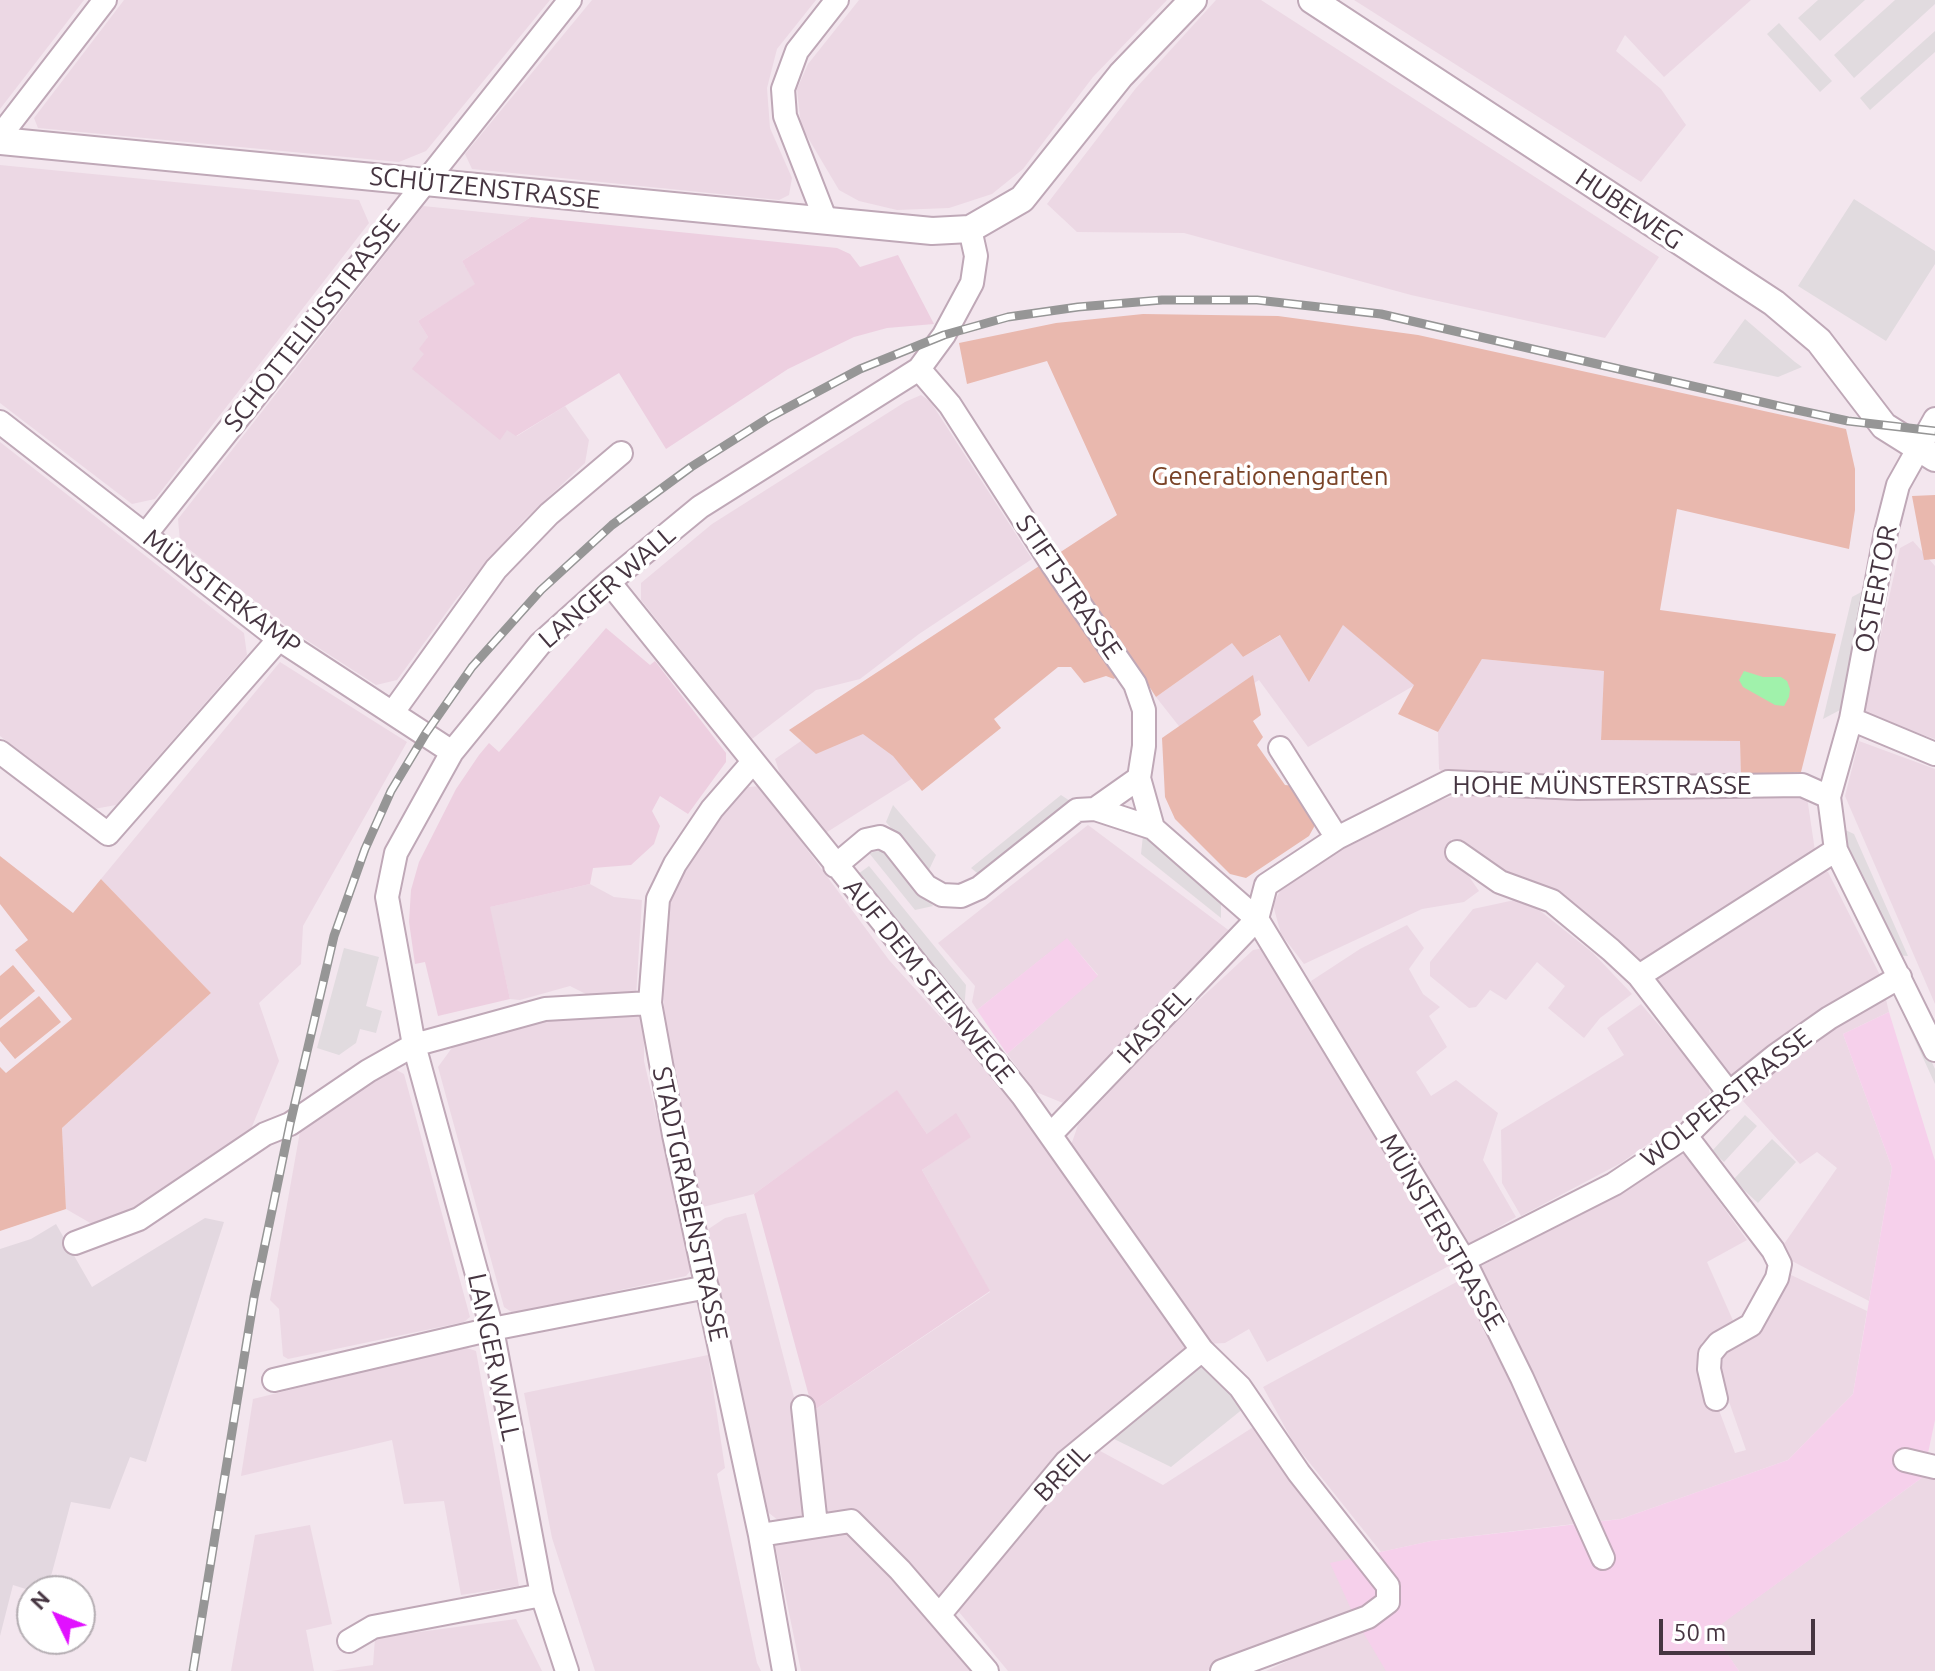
<!DOCTYPE html>
<meta charset="utf-8">
<style>
body{margin:0}
#map{position:relative;width:1935px;height:1671px;overflow:hidden;background:#f3e6ee;font-family:Ubuntu,sans-serif}
canvas{display:block}
.north{position:absolute;left:16px;top:1575px;width:80px;height:80px;box-sizing:border-box;background:#fff;border:2px solid #b5aeb3;border-radius:50%;rotate:313deg;font-size:22px;font-weight:700;line-height:32px;text-align:center;color:#463541}
.north::after{content:'';display:block;margin:auto;width:28px;height:36px;background:#e111ff;clip-path:polygon(50% 0,100% 100%,50% 72%,0 100%)}
.scale{position:absolute;left:1659px;top:1619px;width:156px;height:36px;box-sizing:border-box;border:4px solid #463541;border-top:0;padding-left:10px;font-size:24px;line-height:28px;white-space:nowrap;color:#463541;-webkit-text-stroke:6px #fff;paint-order:stroke}
</style>
<div id="map">
<canvas width="1935" height="1671"></canvas>
<div class="north">N</div>
<div class="scale">50 m</div>
</div>
<script>
const ctx = document.querySelector('canvas').getContext('2d');
ctx.lineJoin = 'round';
function fill(path, color) {
  ctx.fillStyle = color;
  ctx.fill(path, 'evenodd');
}
function poly(rows) {
  const path = new Path2D();
  for (const r of rows) {
    path.moveTo(r[0], r[1]);
    for (let i = 2; i < r.length; i += 2) path.lineTo(r[i], r[i + 1]);
  }
  return path;
}
function trace(path, color, width, dash) {
  ctx.strokeStyle = color;
  ctx.lineWidth = width;
  ctx.lineCap = dash ? 'butt' : 'round';
  ctx.setLineDash(dash || []);
  ctx.stroke(path);
}
function write(font, color, halo, rows, align = 'center') {
  ctx.font = font + ' Ubuntu,sans-serif';
  ctx.lineWidth = 7;
  ctx.setLineDash([]);
  ctx.textBaseline = 'middle';
  ctx.strokeStyle = halo;
  ctx.fillStyle = color;
  for (const [text, x, y, turn = 0] of rows) {
    ctx.save();
    ctx.translate(x, y);
    ctx.rotate((+turn || 0) * Math.PI / 180);
    ctx.textAlign = isNaN(turn) ? turn : align;
    if (halo) ctx.strokeText(text, 0, 0);
    ctx.fillText(text, 0, 0);
    ctx.restore();
  }
}
const residential = poly([
 [0,0,84,0,0,109],
 [124,0,550,0,426,151,399,162,38,128,34,118],
 [592,0,816,0,777,49,767,88,770,128,792,178,789,195,779,200,472,169,465,154],
 [859,0,1167,0,1093,77,1023,169,992,194,949,208,897,210,859,201,839,190,801,126,797,89,808,64],
 [1216,0,1261,0,1659,257,1605,338,1411,295,1184,233,1077,232,1047,204,1136,88],
 [1354,0,1751,0,1664,77,1625,35,1616,51,1661,89,1686,125,1641,182],
 [0,165,359,200,369,223,155,499,132,504,0,403],
 [423,206,531,217,462,261,476,284,418,321,428,337,424,353,517,436,565,406,589,440,585,463,523,521,457,598,397,680,376,685,294,632,180,542,178,519],
 [921,395,930,401,1032,559,919,634,860,679,816,690,752,739,641,600,641,583,712,524,905,402],
 [0,442,244,633,247,655,116,805,94,809,0,736],
 [1913,541,1935,566,1935,739,1863,715,1900,548],
 [1343,624,1415,685,1308,747,1259,680,1182,730,1156,697,1233,642,1243,657,1281,635,1310,681],
 [1482,659,1605,671,1601,740,1740,741,1741,779,1622,780,1445,775,1439,769,1438,732],
 [280,662,407,742,303,926,301,964,259,1003,279,1061,251,1129,189,1176,120,1218,92,1224,66,1209,62,1128,211,993,101,879],
 [857,702,921,773,824,834,783,783,775,759],
 [1859,741,1935,769,1935,1004,1845,796],
 [760,786,889,960,1017,1102,1187,1351,1088,1431,938,1598,928,1595,860,1524,818,1514,813,1411,990,1292,922,1170,971,1136,927,1134,897,1091,754,1194,699,1208,666,1052,662,962,666,895,739,788],
 [1806,790,1815,851,1641,966,1511,882,1451,839,1452,852,1479,891,1464,902,1422,909,1304,964,1281,934,1273,905,1285,881,1358,836,1441,800,1466,792,1691,798,1766,796],
 [1088,825,1235,935,1063,1103,1036,1092,1007,1054,1098,975,1067,939,977,1010,972,1002,975,986,938,943],
 [1823,870,1828,872,1882,979,1801,1027,1728,1079,1650,975],
 [590,884,614,897,642,900,636,997,596,999,570,986,520,1000,510,999,489,907],
 [1524,898,1593,953,1632,994,1600,1018,1584,1038,1548,1008,1565,986,1537,962,1506,1000,1490,990,1476,1007,1469,1008,1430,976,1430,962,1473,909],
 [1407,925,1424,948,1409,969,1423,994,1440,1007,1429,1016,1447,1047,1416,1072,1431,1096,1456,1080,1498,1113,1483,1160,1516,1217,1466,1246,1315,996,1311,981,1360,949],
 [1264,948,1453,1262,1449,1266,1267,1362,1249,1329,1225,1343,1205,1344,1069,1151,1078,1125,1184,1014,1253,950],
 [1885,995,1889,1012,1843,1034,1892,1168,1869,1301,1790,1260,1784,1244,1837,1168,1817,1152,1800,1164,1743,1101,1804,1045],
 [1641,1004,1708,1083,1710,1095,1672,1127,1621,1163,1521,1216,1502,1183,1501,1130,1624,1055,1607,1028],
 [640,1011,644,1018,644,1061,692,1269,686,1276,513,1313,504,1307,438,1067,454,1045,563,1015],
 [391,1067,404,1074,470,1317,464,1322,288,1359,283,1356,279,1309,270,1300,301,1126],
 [1684,1153,1747,1240,1707,1262,1735,1325,1702,1342,1698,1354,1735,1453,1746,1450,1720,1376,1724,1353,1789,1274,1867,1311,1853,1394,1788,1460,1621,1519,1591,1522,1481,1266,1623,1192],
 [746,1213,795,1401,812,1516,779,1521,764,1509,704,1232,725,1218],
 [1462,1279,1582,1523,1431,1541,1381,1552,1293,1442,1263,1387],
 [464,1347,476,1351,519,1586,461,1595,444,1501,404,1504,392,1440,241,1476,253,1399],
 [708,1355,725,1468,717,1474,757,1663,761,1671,595,1671,552,1538,524,1393],
 [1258,1424,1375,1593,1372,1607,1206,1671,1008,1671,954,1606,1091,1446,1163,1485],
 [1925,1467,1935,1471,1935,1671,1739,1671,1711,1631,1923,1477],
 [310,1525,332,1624,306,1630,314,1671,231,1671,255,1535],
 [844,1527,984,1671,801,1671,775,1545],
 [1399,1616,1428,1671,1266,1671,1333,1640],
 [516,1619,542,1671,331,1671,373,1665,375,1638]
]);
const commercial = poly([
 [1067,938,1098,976,1007,1054,977,1010],
 [1889,1012,1935,1161,1935,1420,1923,1477,1712,1631,1739,1671,1386,1671,1357,1622,1330,1563,1431,1541,1621,1519,1788,1460,1853,1394,1892,1168,1843,1034]
]);
const industrial = poly([
 [205,1218,224,1222,146,1462,130,1457,110,1509,71,1502,47,1591,32,1591,13,1585,0,1636,0,1249,31,1239,56,1224,92,1287]
]);
const education = poly([
 [531,217,837,248,850,254,860,267,898,255,934,324,887,328,854,337,788,369,666,449,619,373,516,436,507,430,500,440,412,369,424,354,419,349,428,337,418,321,475,284,462,261],
 [606,628,650,665,655,661,726,753,726,762,688,814,660,796,652,811,660,826,654,844,631,865,593,868,590,884,490,907,510,999,438,1016,425,962,415,964,409,922,411,890,419,862,456,789,479,755,489,743,499,752],
 [897,1090,927,1134,956,1113,971,1137,922,1170,990,1291,813,1411,754,1194]
]);
const green = poly([
 [1143,314,1278,316,1418,335,1846,429,1855,469,1855,510,1849,549,1677,509,1660,610,1836,634,1801,772,1741,779,1740,741,1601,740,1604,671,1482,659,1438,732,1398,714,1414,685,1343,625,1309,682,1280,635,1243,657,1232,643,1156,697,1130,657,1114,679,1106,676,1084,683,1071,667,1058,667,994,719,1001,728,922,791,893,756,863,734,816,754,789,730,1117,515,1047,361,967,384,959,343,1056,323],
 [1935,495,1935,559,1924,560,1912,496],
 [1253,675,1261,715,1253,721,1263,737,1257,745,1285,785,1296,786,1314,820,1314,827,1309,836,1246,878,1230,874,1175,819,1165,797,1162,738],
 [0,856,73,913,101,879,211,993,62,1128,66,1209,0,1231,0,1067,6,1073,72,1019,15,950,28,940,0,904],
 [13,965,35,991,0,1020,0,976],
 [39,996,61,1022,15,1059,0,1041,0,1028]
]);
const parking = poly([
 [1818,0,1865,0,1820,41,1798,18],
 [1895,0,1935,0,1935,4,1854,78,1834,55],
 [1779,23,1832,81,1820,92,1767,34],
 [1935,31,1935,52,1870,110,1860,98],
 [1854,199,1935,251,1935,264,1886,341,1798,286],
 [1745,319,1795,362,1802,367,1778,377,1713,363],
 [1867,589,1840,710,1823,719,1852,597],
 [1061,795,1073,803,982,877,971,868],
 [893,805,936,855,928,872,886,822],
 [1839,827,1854,834,1908,956,1892,955],
 [1143,835,1221,898,1221,918,1141,854],
 [887,849,933,906,915,910,869,853],
 [869,866,966,985,964,1012,854,877],
 [344,948,379,957,366,1006,382,1011,376,1033,360,1029,356,1043,339,1055,317,1048],
 [1907,1010,1935,1069,1935,1084,1902,1012],
 [1745,1115,1757,1126,1724,1162,1712,1151],
 [1772,1139,1796,1162,1758,1203,1733,1180],
 [1203,1365,1233,1391,1244,1408,1171,1467,1112,1438]
]);
const water = poly([
 [1744,671,1763,677,1781,677,1787,681,1790,689,1789,697,1784,706,1775,705,1743,687,1739,680]
]);
const minor = poly([
 [0,136,105,0],
 [826,221,785,116,783,89,797,51,837,0],
 [919,369,950,405,1052,564,1135,684,1144,710,1144,746,1139,778,1153,828],
 [1935,419,1898,485,1886,532,1851,719,1829,797,1836,850,1935,1050],
 [0,422,279,639,452,752],
 [146,534,570,0],
 [609,582,1022,1095,1202,1350,1240,1387,1299,1473,1388,1586,1388,1602,1368,1617,1222,1671],
 [393,712,496,569,549,514,621,453],
 [1851,719,1935,754],
 [0,752,108,834,279,639],
 [752,763,712,809,675,864,658,899,650,1003,674,1135,760,1535,784,1671],
 [1095,809,1153,828,1257,919,1266,885,1337,838,1280,748],
 [1337,838,1448,782,1578,788,1802,785,1829,797],
 [1457,852,1500,882,1552,901,1611,950,1639,976,1729,1093],
 [835,866,866,840,880,837,892,843,926,886,942,895,961,896,979,888,1077,810,1095,809,1139,778],
 [1639,976,1836,850],
 [1051,1134,1257,919,1464,1260,1522,1378,1603,1558],
 [1686,1136,1773,1250,1780,1264,1777,1278,1751,1325,1719,1343,1710,1354,1709,1369,1716,1399],
 [75,1243,139,1219,265,1134,290,1124,368,1071,414,1045,545,1009,650,1003],
 [1464,1260,1614,1184,1686,1136,1729,1093,1775,1056,1829,1018,1900,977],
 [274,1380,492,1329,707,1287],
 [803,1407,816,1525],
 [1905,1460,1935,1467],
 [760,1535,851,1521,900,1570,987,1671],
 [940,1614,1066,1462,1202,1350],
 [349,1641,373,1627,542,1595],
 [567,1671,542,1595,492,1329,414,1045,387,897,396,853,452,752,540,644,609,582,700,507,919,369,944,335,972,283,976,256,970,229]
]);
const tertiary = poly([
 [1312,0,1774,303,1819,341,1884,426,1935,458],
 [0,141,932,231,970,229,1022,199,1121,75,1193,0]
]);
const rail = poly([
 [193,1671,254,1297,290,1124,334,936,365,849,391,791,426,733,472,667,541,590,612,525,691,467,770,417,860,369,944,335,1008,317,1078,307,1162,300,1257,300,1381,314,1783,407,1848,421,1935,431]
]);
const streetNames = [
 ["SCHÜTZENSTRASSE",485,188,6],
 ["HUBEWEG",1629,209,34],
 ["SCHOTTELIUSSTRASSE",312,323,-52],
 ["LANGER WALL",607,587,-41],
 ["STIFTSTRASSE",1069,587,56],
 ["OSTERTOR",1876,589,-79],
 ["MÜNSTERKAMP",222,592,37],
 ["HOHE MÜNSTERSTRASSE",1602,785],
 ["AUF DEM STEINWEGE",929,981,51],
 ["HASPEL",1154,1026,-46],
 ["WOLPERSTRASSE",1726,1098,-38],
 ["STADTGRABENSTRASSE",690,1204,78],
 ["MÜNSTERSTRASSE",1442,1232,60],
 ["LANGER WALL",494,1357,78],
 ["BREIL",1062,1473,-46]
];
const parkNames = [
 ["Generationengarten",1270,476]
];
fill(residential, '#ecd8e4');
fill(commercial, '#f6d0eb');
fill(industrial, '#e3d8e0');
fill(education, '#edcfe0');
fill(green, '#e9b8ae');
fill(parking, '#e1dbdf');
fill(water, '#a0f2ab');
trace(minor, '#bfa8b7', 26);
trace(tertiary, '#bfa8b7', 30);
trace(minor, '#fff', 22);
trace(tertiary, '#fff', 26);
trace(rail, '#969696', 9);
trace(rail, '#fff', 6, [18]);
write('26px', '#463541', '#fff', streetNames);
write('26px', '#7a4327', '#fff', parkNames);
</script>
